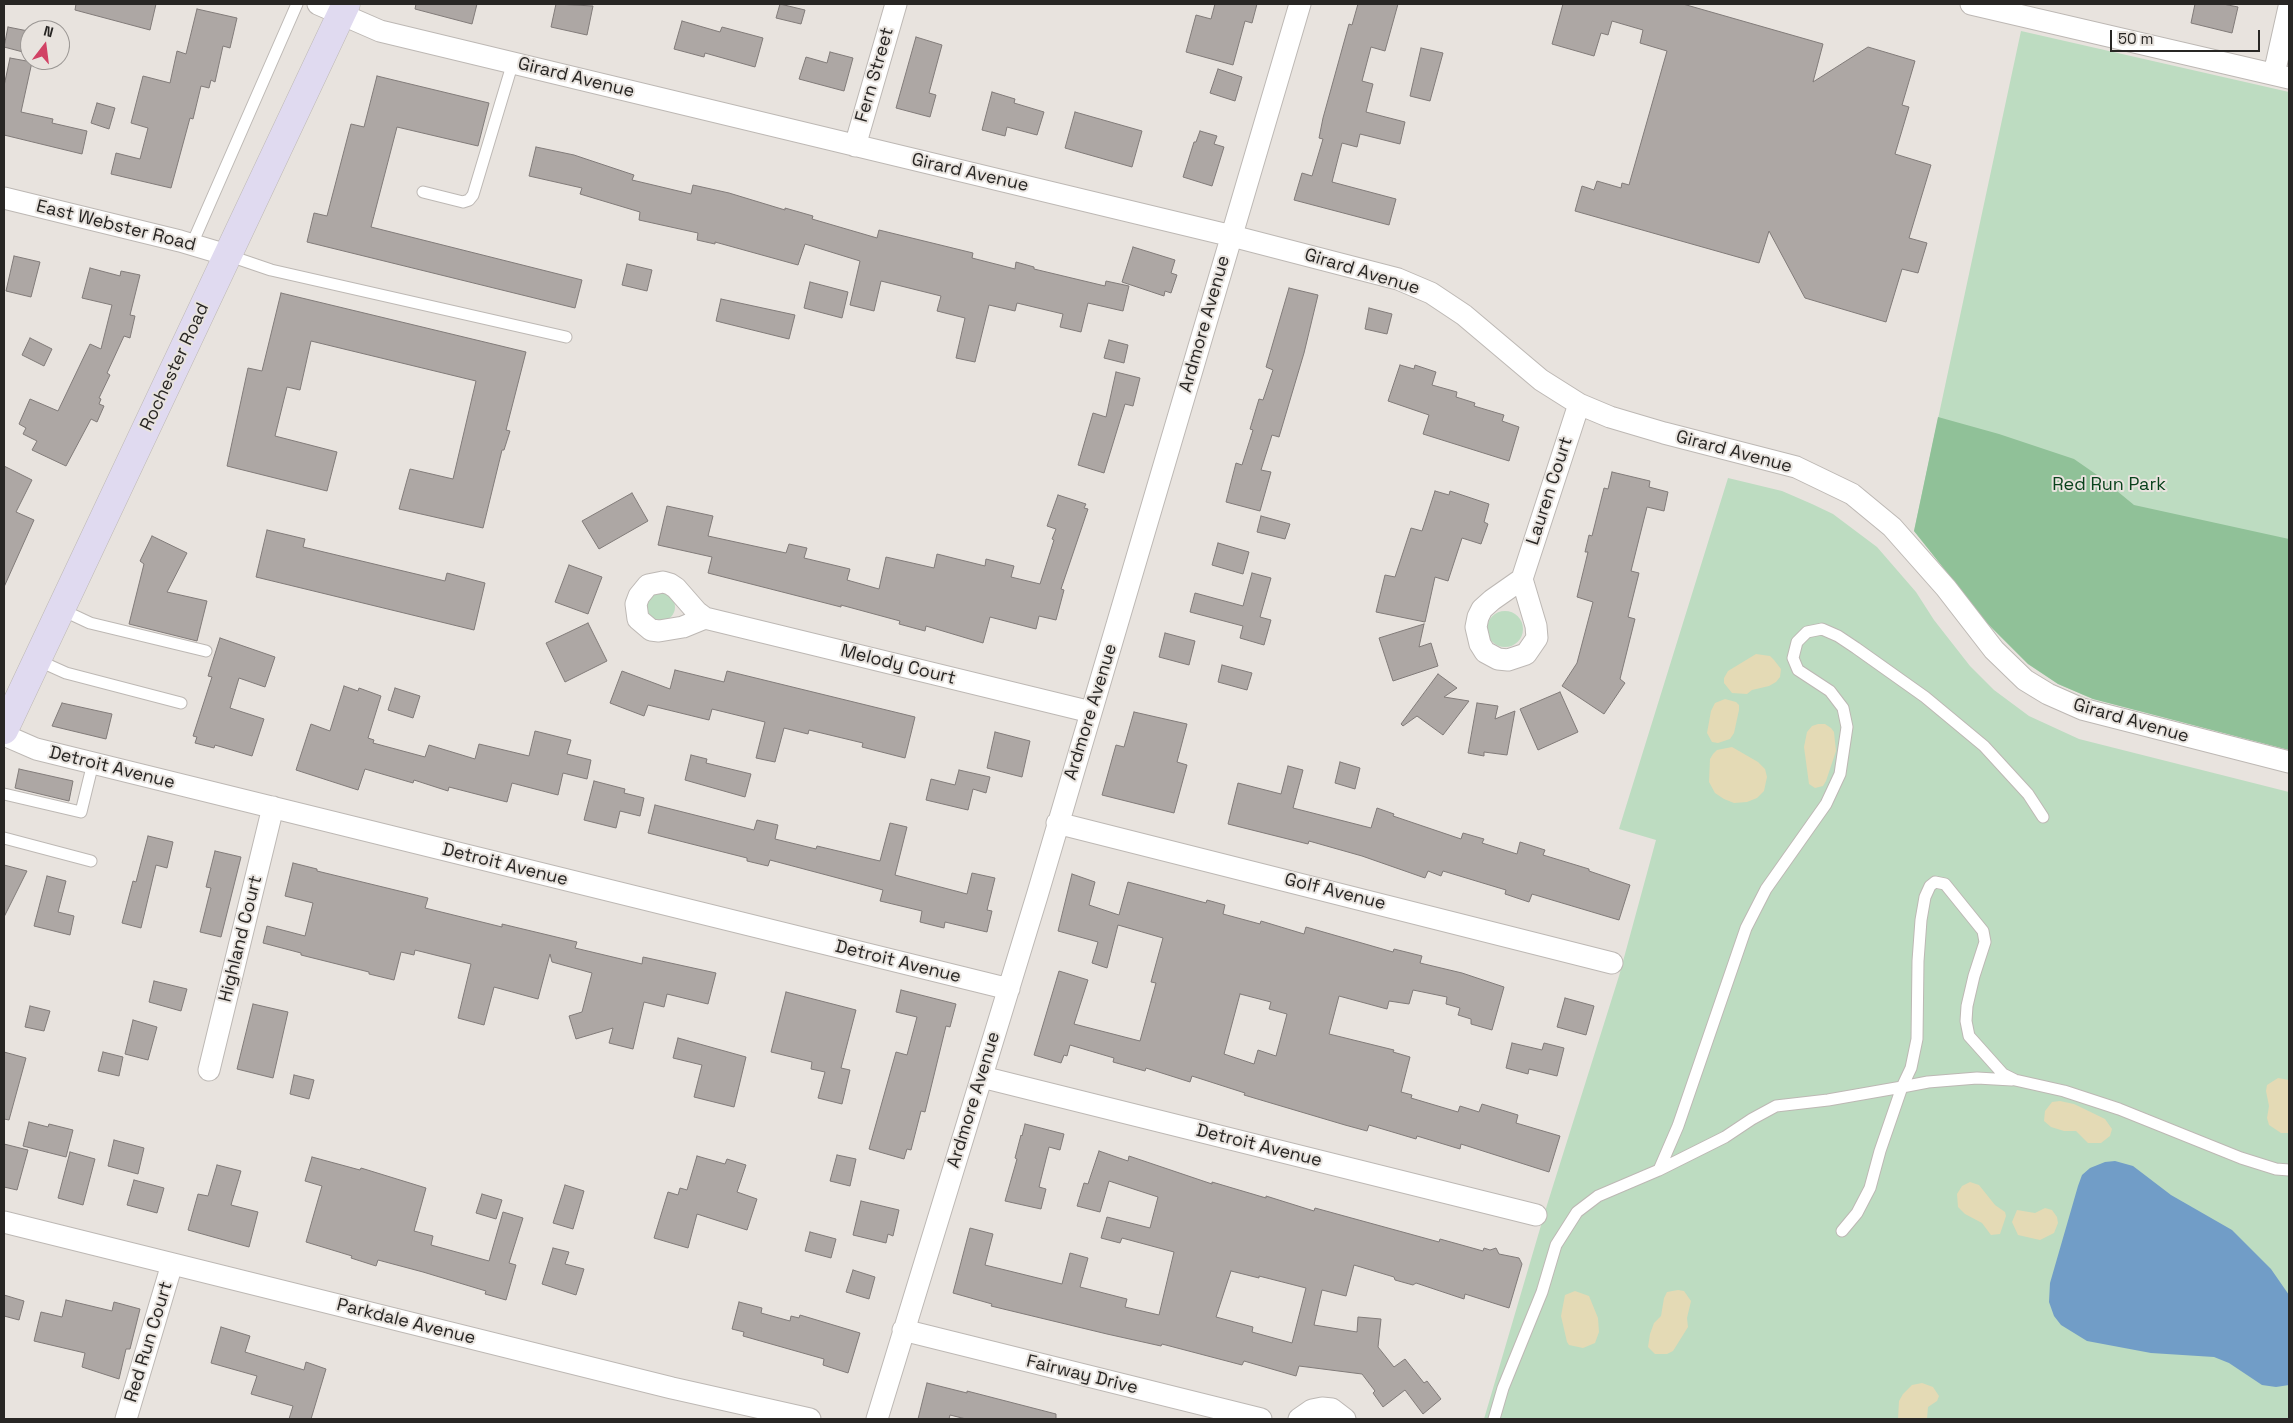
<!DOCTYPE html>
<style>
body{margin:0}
#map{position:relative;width:2293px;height:1423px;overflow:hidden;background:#e8e3de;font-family:"Space Grotesk",sans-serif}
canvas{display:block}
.frame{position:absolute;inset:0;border:5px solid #282624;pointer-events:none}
.north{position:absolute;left:20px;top:20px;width:50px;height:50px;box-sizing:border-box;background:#e8e3de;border:1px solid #9b9794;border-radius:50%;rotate:15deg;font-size:14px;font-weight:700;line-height:20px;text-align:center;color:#282624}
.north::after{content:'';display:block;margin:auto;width:18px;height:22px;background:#d14265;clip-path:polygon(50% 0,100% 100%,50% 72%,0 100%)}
.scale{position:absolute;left:2110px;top:30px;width:150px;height:22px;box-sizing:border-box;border:2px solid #282624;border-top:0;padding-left:6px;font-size:15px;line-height:18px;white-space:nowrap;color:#282624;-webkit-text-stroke:4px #e8e3de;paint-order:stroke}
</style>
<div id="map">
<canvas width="2293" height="1423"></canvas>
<div class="frame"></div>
<div class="north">N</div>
<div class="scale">50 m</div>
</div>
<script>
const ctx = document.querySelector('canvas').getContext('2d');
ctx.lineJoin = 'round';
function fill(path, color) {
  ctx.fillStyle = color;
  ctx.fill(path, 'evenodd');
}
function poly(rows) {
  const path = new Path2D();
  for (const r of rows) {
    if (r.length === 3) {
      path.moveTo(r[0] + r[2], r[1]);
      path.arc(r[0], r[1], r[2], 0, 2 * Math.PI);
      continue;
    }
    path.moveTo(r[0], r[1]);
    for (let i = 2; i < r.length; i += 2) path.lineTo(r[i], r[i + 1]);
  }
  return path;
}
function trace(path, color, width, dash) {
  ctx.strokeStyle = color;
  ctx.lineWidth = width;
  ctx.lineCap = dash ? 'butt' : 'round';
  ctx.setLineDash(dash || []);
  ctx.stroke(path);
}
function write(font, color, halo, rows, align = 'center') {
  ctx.font = font + ' "Space Grotesk",sans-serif';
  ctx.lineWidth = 4;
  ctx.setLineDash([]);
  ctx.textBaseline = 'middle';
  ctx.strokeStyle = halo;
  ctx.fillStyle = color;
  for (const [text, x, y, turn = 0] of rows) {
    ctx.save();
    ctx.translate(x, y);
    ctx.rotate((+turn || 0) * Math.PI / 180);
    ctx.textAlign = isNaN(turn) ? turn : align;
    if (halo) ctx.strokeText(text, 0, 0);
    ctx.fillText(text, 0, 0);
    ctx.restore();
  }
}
const green = poly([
 [2021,31,2289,92,2289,750,2093,699,2058,684,2028,664,1988,624,1914,531],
 [1728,478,1782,491,1812,504,1833,514,1877,547,1916,592,1934,620,1970,666,1994,690,2029,716,2079,739,2289,792,2289,1419,1484,1419,1547,1205,1619,976,1656,840,1619,829],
 [661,607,14],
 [1505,629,18]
]);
const forest = poly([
 [1938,417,1999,434,2074,459,2100,477,2134,505,2289,539,2289,750,2093,699,2058,684,2028,664,1988,624,1914,531]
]);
const sand = poly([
 [1756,654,1770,656,1774,660,1781,669,1780,677,1776,682,1769,686,1752,690,1747,694,1732,693,1724,683,1724,678,1728,671],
 [1725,699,1736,702,1739,705,1739,710,1734,733,1730,739,1718,743,1712,742,1707,733,1711,711,1715,703],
 [1818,724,1825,724,1831,728,1834,732,1836,751,1826,781,1823,786,1815,788,1809,784,1804,747,1807,732,1812,726],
 [1732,747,1758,762,1765,769,1767,777,1764,791,1757,798,1747,802,1734,803,1724,799,1715,793,1709,782,1710,759,1713,754,1717,750],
 [2278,1078,2289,1080,2289,1133,2281,1133,2269,1125,2267,1118,2269,1106,2266,1091,2267,1085],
 [2060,1101,2074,1104,2105,1119,2112,1129,2110,1136,2101,1143,2088,1143,2076,1131,2064,1131,2051,1127,2044,1121,2045,1111,2052,1102],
 [1970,1182,1979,1185,1995,1205,2005,1212,2006,1216,2000,1234,1991,1235,1982,1223,1965,1214,1958,1207,1957,1194,1962,1186],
 [2045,1208,2052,1210,2057,1217,2058,1223,2054,1233,2040,1240,2018,1235,2012,1222,2017,1210,2035,1213],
 [1678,1290,1684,1291,1691,1301,1687,1318,1688,1327,1673,1351,1667,1354,1655,1354,1648,1347,1650,1334,1654,1323,1661,1316,1664,1298,1667,1292],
 [1575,1291,1589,1296,1598,1318,1599,1332,1595,1343,1583,1348,1569,1345,1567,1342,1561,1316,1565,1295],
 [1922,1383,1933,1387,1939,1396,1937,1401,1928,1407,1927,1419,1898,1419,1899,1401,1903,1394,1912,1385]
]);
const water = poly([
 [2115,1161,2133,1166,2171,1195,2232,1230,2271,1269,2289,1295,2289,1385,2276,1387,2262,1385,2229,1363,2214,1357,2151,1353,2087,1341,2061,1325,2054,1316,2049,1302,2050,1283,2078,1186,2082,1175,2090,1168,2105,1162]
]);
const building = poly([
 [76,4,156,4,150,30,75,10,76,4],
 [416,4,477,4,472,24,415,9,416,4],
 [556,4,593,6,587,35,551,27,556,4],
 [780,4,805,10,801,24,776,18,780,4],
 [1215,4,1257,4,1252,23,1245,21,1233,65,1186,52,1196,15,1211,19,1215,4],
 [1358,4,1398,4,1385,51,1371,47,1362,81,1373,84,1366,112,1405,122,1400,144,1360,134,1357,147,1342,143,1332,182,1396,199,1389,225,1294,200,1302,173,1312,176,1323,139,1319,138,1323,118,1349,24,1352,25,1358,4],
 [1563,4,1683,4,1823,44,1813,82,1868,47,1915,61,1902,105,1909,107,1895,154,1931,165,1909,238,1927,243,1918,273,1902,269,1886,322,1805,298,1769,231,1759,263,1575,211,1582,186,1594,190,1597,181,1621,188,1622,183,1629,185,1667,51,1640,43,1643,30,1612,21,1608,35,1601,33,1594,56,1552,44,1563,4],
 [2195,4,2223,4,2238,7,2232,33,2191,23,2195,4],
 [197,9,237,18,230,48,223,46,215,82,211,80,209,88,201,86,193,119,190,118,171,188,111,174,116,153,140,159,148,128,131,123,143,76,170,83,177,51,186,54,197,9],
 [682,21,720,32,722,27,763,38,755,67,705,53,704,57,674,49,682,21],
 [8,27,28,31,23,52,4,47,8,27],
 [916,37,942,45,929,93,936,95,930,117,896,108,916,37],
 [1421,48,1443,53,1430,101,1410,96,1421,48],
 [830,52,853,58,844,91,799,79,806,57,827,63,830,52],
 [10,58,32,62,21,112,53,119,52,123,87,131,82,154,4,135,4,86,10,58],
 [1218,69,1242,77,1235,101,1210,93,1218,69],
 [377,76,489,103,478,146,397,127,371,227,582,280,575,308,307,242,314,213,327,216,351,124,364,127,377,76],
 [992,92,1015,99,1014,103,1044,112,1037,135,1007,127,1005,136,982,130,992,92],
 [97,103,115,108,109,129,91,123,97,103],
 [1075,112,1142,131,1132,167,1065,148,1075,112],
 [1200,131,1217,136,1214,144,1224,147,1212,186,1183,177,1194,142,1196,142,1200,131],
 [536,147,574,155,634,175,632,180,691,194,693,185,729,193,785,210,785,208,813,216,812,219,877,238,879,230,973,253,972,258,1015,269,1016,262,1034,267,1034,269,1105,286,1106,281,1129,286,1123,311,1088,303,1081,332,1060,327,1063,314,1017,303,1015,311,989,305,975,362,956,358,965,318,937,311,941,296,881,281,874,311,850,305,860,261,805,244,798,265,715,242,715,244,697,240,698,233,639,220,640,212,580,194,582,188,529,176,536,147],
 [1133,247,1175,260,1171,273,1177,275,1171,293,1165,291,1164,296,1122,282,1133,247],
 [14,256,40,262,31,297,6,291,14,256],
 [627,264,652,270,647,291,622,285,627,264],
 [90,268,120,276,121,271,140,275,130,315,135,316,130,338,124,336,107,373,110,375,99,398,101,399,99,404,104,406,97,422,91,419,66,466,32,450,37,441,23,434,26,428,19,424,30,399,58,411,90,344,101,349,112,305,82,298,90,268],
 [810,282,848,292,842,318,804,308,810,282],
 [1289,288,1318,295,1304,353,1279,437,1272,435,1261,470,1271,472,1260,511,1226,502,1236,463,1242,465,1253,430,1250,429,1259,399,1263,400,1273,370,1266,367,1289,288],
 [281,293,526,352,506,430,510,431,504,450,502,450,483,528,399,509,410,469,453,479,476,381,311,341,300,390,287,387,275,436,337,452,327,491,227,466,248,368,262,371,281,293],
 [721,299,795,315,789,339,716,321,721,299],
 [1369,308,1392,314,1387,334,1365,329,1369,308],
 [30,338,52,349,44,366,22,355,30,338],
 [1109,340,1128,345,1124,363,1104,358,1109,340],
 [1400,365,1414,369,1415,365,1436,372,1432,385,1457,392,1456,397,1475,403,1474,406,1504,415,1502,421,1519,427,1509,461,1423,434,1429,415,1388,401,1400,365],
 [1116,372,1140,378,1133,406,1125,404,1104,473,1078,465,1093,413,1106,417,1116,372],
 [4,466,32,480,16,512,34,520,4,587,4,466],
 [1612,472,1650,481,1649,487,1668,492,1664,511,1647,507,1631,571,1639,573,1628,617,1635,619,1620,679,1625,683,1604,714,1562,686,1577,663,1593,602,1577,597,1588,552,1585,552,1589,535,1592,536,1604,488,1608,489,1612,472],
 [1435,491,1449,495,1450,491,1489,504,1484,522,1488,524,1481,544,1462,538,1448,581,1435,577,1425,622,1376,612,1385,575,1395,577,1411,528,1422,531,1435,491],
 [632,493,648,521,599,549,582,521,632,493],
 [1058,495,1086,504,1084,508,1088,509,1061,589,1064,590,1056,620,1039,616,1036,629,990,617,983,643,926,626,925,631,899,624,900,621,841,605,841,607,708,573,712,557,658,545,667,506,713,516,708,536,786,553,789,544,807,548,804,558,850,569,847,580,879,589,886,557,934,568,937,554,985,566,986,559,1014,566,1011,577,1040,584,1054,540,1052,539,1056,529,1047,526,1058,495],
 [1261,516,1290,524,1285,539,1257,532,1261,516],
 [267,530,305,539,303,547,445,581,447,573,485,583,474,630,256,577,267,530],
 [152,536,187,553,167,592,207,601,197,641,129,624,144,564,140,561,152,536],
 [1218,543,1249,552,1243,574,1212,565,1218,543],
 [569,565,602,577,588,614,555,602,569,565],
 [1252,573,1271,578,1260,617,1271,620,1264,645,1240,638,1243,626,1190,612,1195,593,1243,606,1252,573],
 [588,623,607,661,565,682,546,643,588,623],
 [1424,624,1419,647,1431,643,1438,666,1393,681,1379,638,1424,624],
 [1165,633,1195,641,1189,665,1159,657,1165,633],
 [220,638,275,657,265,687,239,678,230,708,264,719,252,756,215,745,214,748,195,743,197,737,193,736,212,677,208,676,220,638],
 [1222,665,1252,673,1247,690,1218,682,1222,665],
 [675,670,724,682,727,671,915,717,905,758,862,747,863,743,809,730,808,734,784,728,775,762,756,758,765,722,712,709,709,720,648,705,644,716,610,703,622,671,670,689,675,670],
 [1438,674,1457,688,1444,697,1469,701,1443,735,1417,716,1403,726,1401,724,1438,674],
 [344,686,358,691,359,688,381,696,368,738,374,740,373,743,425,757,429,745,475,759,479,744,529,756,535,731,571,740,567,754,591,760,587,779,563,773,558,795,512,783,507,802,449,787,448,791,414,780,413,783,365,769,358,790,296,770,311,724,330,731,344,686],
 [395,688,420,696,413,718,388,710,395,688],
 [1560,692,1578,732,1538,750,1520,709,1560,692],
 [62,703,112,714,106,739,52,726,62,703],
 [1477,703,1498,706,1495,719,1515,711,1507,755,1484,752,1484,756,1468,753,1477,703],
 [1134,712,1187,724,1177,762,1187,765,1174,813,1102,795,1116,745,1124,747,1134,712],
 [995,732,1030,741,1022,777,987,768,995,732],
 [691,755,707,759,706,763,751,774,745,797,685,780,691,755],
 [1340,762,1360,768,1355,789,1335,783,1340,762],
 [1288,766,1303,770,1293,808,1371,828,1377,808,1394,814,1393,816,1461,839,1463,833,1484,839,1482,843,1517,854,1520,842,1545,850,1543,855,1589,869,1589,871,1630,885,1619,920,1532,894,1529,902,1505,894,1506,890,1443,871,1441,876,1428,871,1425,878,1362,856,1309,841,1308,844,1228,824,1238,783,1281,794,1288,766],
 [19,769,73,781,69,801,15,788,19,769],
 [959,770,990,777,986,793,973,789,968,810,926,800,931,779,955,785,959,770],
 [594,781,625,789,624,793,644,798,640,816,620,811,616,828,584,820,594,781],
 [655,805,754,830,757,820,778,825,775,839,816,849,817,846,880,861,890,823,907,827,895,875,967,894,972,873,995,878,987,910,992,911,987,932,945,922,944,928,920,922,922,911,880,901,883,890,770,860,768,866,747,861,747,858,648,833,655,805],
 [148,836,173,842,167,868,156,865,141,928,122,923,133,881,136,882,148,836],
 [215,851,241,857,221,937,200,932,211,888,206,887,215,851],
 [293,863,317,869,317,871,428,898,425,908,502,927,502,924,577,942,575,948,642,964,643,957,716,973,708,1004,667,994,664,1007,644,1002,633,1049,609,1043,613,1028,576,1039,569,1016,582,1012,592,973,552,962,550,954,538,999,494,987,484,1025,458,1018,471,964,415,950,414,955,401,952,394,980,369,974,369,972,301,955,301,953,263,943,267,926,305,936,313,903,285,896,293,863],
 [4,865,27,871,4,917,4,865],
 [1072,874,1095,882,1089,905,1119,915,1128,882,1206,903,1207,900,1225,905,1223,914,1260,924,1261,921,1304,934,1306,927,1393,952,1394,949,1422,956,1420,963,1462,973,1504,987,1492,1030,1471,1024,1471,1019,1458,1015,1460,1008,1446,1004,1447,997,1413,990,1409,1004,1389,1001,1387,1009,1339,996,1329,1034,1394,1050,1393,1052,1410,1057,1401,1092,1412,1095,1411,1098,1458,1112,1460,1106,1479,1112,1482,1104,1518,1115,1516,1123,1560,1136,1549,1172,1461,1144,1460,1149,1417,1136,1416,1139,1369,1125,1367,1131,1345,1125,1244,1095,1245,1093,1192,1076,1190,1082,1146,1068,1145,1071,1113,1062,1114,1058,1070,1045,1067,1056,1064,1055,1061,1063,1034,1055,1059,971,1088,980,1074,1024,1140,1041,1156,983,1151,982,1163,938,1118,925,1107,968,1092,963,1098,942,1058,931,1072,874],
 [1240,994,1271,1002,1269,1009,1287,1014,1276,1056,1258,1050,1254,1064,1224,1054,1240,994],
 [47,876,66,881,58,912,74,916,70,935,34,926,47,876],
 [154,981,187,989,181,1011,149,1002,154,981],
 [901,990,956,1004,950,1027,946,1026,925,1112,921,1111,911,1150,907,1149,904,1159,869,1149,896,1052,907,1055,917,1017,896,1012,901,990],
 [786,992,856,1010,841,1068,850,1070,842,1104,818,1098,825,1072,811,1069,812,1062,771,1052,786,992],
 [1565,998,1594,1006,1586,1035,1557,1027,1565,998],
 [253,1004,288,1012,273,1078,237,1069,253,1004],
 [30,1006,50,1011,44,1031,25,1027,30,1006],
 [133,1020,157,1027,148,1060,125,1054,133,1020],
 [678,1038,746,1057,734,1107,694,1097,702,1065,673,1058,678,1038],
 [1512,1043,1542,1050,1544,1043,1564,1048,1557,1076,1529,1069,1528,1074,1506,1068,1512,1043],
 [4,1052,26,1058,9,1120,4,1119,4,1052],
 [103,1052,123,1057,119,1076,98,1071,103,1052],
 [294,1075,314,1080,309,1099,290,1094,294,1075],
 [29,1122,48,1127,49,1124,73,1130,66,1157,23,1146,29,1122],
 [1025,1124,1064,1134,1060,1150,1049,1147,1039,1187,1046,1189,1041,1209,1005,1201,1017,1159,1015,1158,1021,1135,1022,1136,1025,1124],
 [114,1140,144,1148,138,1174,108,1166,114,1140],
 [4,1144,28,1150,17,1190,4,1187,4,1144],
 [1099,1151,1128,1161,1129,1156,1212,1184,1212,1182,1266,1198,1266,1196,1314,1211,1315,1208,1439,1242,1440,1239,1483,1251,1484,1248,1490,1250,1496,1248,1499,1254,1519,1258,1522,1264,1509,1308,1465,1294,1464,1299,1416,1283,1413,1285,1395,1280,1394,1277,1354,1265,1346,1296,1322,1290,1314,1325,1357,1332,1358,1317,1381,1319,1378,1347,1394,1367,1405,1359,1424,1383,1427,1381,1441,1399,1423,1414,1405,1390,1383,1407,1373,1393,1375,1391,1362,1374,1299,1366,1296,1376,1244,1361,1242,1365,1162,1344,1161,1346,1107,1334,991,1306,992,1304,953,1293,970,1228,993,1234,985,1265,1062,1284,1070,1253,1088,1258,1080,1287,1127,1299,1125,1307,1159,1315,1174,1252,1122,1238,1120,1243,1101,1238,1107,1217,1150,1228,1158,1197,1109,1181,1100,1212,1077,1206,1084,1183,1088,1184,1099,1151],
 [1231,1271,1259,1278,1259,1276,1306,1288,1292,1343,1252,1332,1253,1327,1216,1317,1231,1271],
 [70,1152,95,1159,83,1205,58,1198,70,1152],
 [837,1155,856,1159,850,1186,830,1181,837,1155],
 [697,1156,725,1164,727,1159,746,1165,737,1192,757,1199,747,1230,697,1214,688,1248,654,1238,668,1192,678,1195,680,1188,687,1190,697,1156],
 [312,1157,360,1170,361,1168,426,1188,414,1231,433,1236,431,1245,489,1261,503,1212,523,1218,509,1263,516,1265,506,1300,485,1294,486,1291,423,1272,378,1260,376,1266,351,1258,352,1256,306,1242,322,1186,305,1181,312,1157],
 [217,1165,241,1171,231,1205,258,1212,249,1247,188,1230,198,1194,208,1196,217,1165],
 [134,1180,164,1188,157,1213,127,1205,134,1180],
 [565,1185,584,1191,573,1229,553,1223,565,1185],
 [482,1194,502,1200,496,1219,476,1213,482,1194],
 [861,1201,899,1210,893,1236,888,1234,886,1243,853,1235,861,1201],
 [810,1232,836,1239,831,1258,805,1251,810,1232],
 [553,1248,569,1252,565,1264,584,1269,576,1295,542,1284,553,1248],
 [853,1270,875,1277,869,1299,846,1292,853,1270],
 [4,1295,24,1301,19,1320,4,1316,4,1295],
 [66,1300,112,1311,114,1302,140,1309,130,1349,126,1349,119,1379,82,1367,85,1353,34,1341,41,1312,62,1317,66,1300],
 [739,1302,762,1308,761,1313,790,1321,791,1316,799,1318,800,1315,860,1333,848,1373,823,1365,824,1359,743,1336,744,1332,732,1329,739,1302],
 [221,1327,250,1336,245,1352,304,1370,306,1362,326,1369,311,1419,289,1419,293,1406,251,1394,257,1376,211,1363,221,1327],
 [927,1383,967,1393,967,1391,1056,1414,1056,1419,966,1419,950,1415,949,1419,918,1419,927,1383]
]);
const lane = poly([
 [423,192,463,202,469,200,473,195,513,62],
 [192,244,297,4],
 [227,255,271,270,566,337],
 [60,609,90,623,206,651],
 [37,660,66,673,181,703],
 [4,794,81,812,93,763],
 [4,838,91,861],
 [1659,1170,1725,1137,1752,1119,1776,1106,1828,1100,1902,1087,1911,1068,1917,1039,1918,961,1921,920,1925,897,1930,886,1935,882,1945,884,1983,931,1985,942,1974,976,1967,1006,1966,1021,1969,1036,2003,1074,2015,1080,2064,1091,2119,1109,2241,1158,2276,1169,2289,1170],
 [1842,1231,1857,1213,1870,1188,1880,1151,1902,1087,1928,1082,1977,1078,2012,1080],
 [1494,1419,1503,1388,1542,1292,1556,1245,1577,1212,1598,1196,1659,1170,1678,1126,1746,928,1766,889,1826,804,1840,774,1847,727,1843,708,1830,691,1798,670,1793,658,1797,642,1807,632,1822,629,1838,636,1856,648,1925,697,1984,746,2028,794,2043,817]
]);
const street = poly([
 [318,4,380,31,1232,236,1398,279,1431,293,1464,315,1541,380,1579,404,1610,417,1664,433,1796,467,1852,494,1892,527,1946,588,1994,650,2025,680,2048,694,2082,709,2289,762],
 [1971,4,2289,78],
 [2274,74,2289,7],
 [855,146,896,4],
 [4,198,180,241,227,255],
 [1522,579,1536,626,1537,638,1526,654,1508,660,1498,659,1485,652,1480,644,1476,627,1478,617,1482,609,1492,600,1522,579,1579,404],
 [705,618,683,627,659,631,651,630,638,619,636,604,639,596,648,585,663,582,670,584,676,588,697,612,705,618,1091,712],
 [4,735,36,749,1009,989],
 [1057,823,1612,963],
 [209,1070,273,807],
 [982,1077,1536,1215],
 [4,1222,672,1388,810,1419],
 [903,1330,1261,1419],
 [126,1419,172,1264],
 [877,1419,1037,896,1300,4],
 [1299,1419,1312,1410,1322,1408,1332,1409,1345,1419]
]);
const secondary = poly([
 [4,730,346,4]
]);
const streetNames = [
 ["Fern Street",875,75,-74],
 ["Girard Avenue",576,78,14],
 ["Girard Avenue",970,173,13],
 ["East Webster Road",116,226,14],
 ["Girard Avenue",1362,272,17],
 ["Ardmore Avenue",1205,324,-74],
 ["Rochester Road",175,367,-65],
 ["Girard Avenue",1734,452,15],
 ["Lauren Court",1550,491,-72],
 ["Melody Court",898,665,14],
 ["Ardmore Avenue",1091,712,-73],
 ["Girard Avenue",2131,721,16],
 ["Detroit Avenue",112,768,14],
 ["Detroit Avenue",505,865,14],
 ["Golf Avenue",1335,892,14],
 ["Highland Court",241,939,-76],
 ["Detroit Avenue",898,962,14],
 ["Ardmore Avenue",974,1100,-73],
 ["Detroit Avenue",1259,1146,14],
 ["Parkdale Avenue",406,1322,14],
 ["Red Run Court",149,1342,-73],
 ["Fairway Drive",1082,1375,14]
];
const parkNames = [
 ["Red Run Park",2109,485]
];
fill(green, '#bddcc1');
fill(forest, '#90c198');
fill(sand, '#e4dab5');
fill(water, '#719dc7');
fill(building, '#ada7a4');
trace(building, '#817b79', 1);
trace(lane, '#bdb8b4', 13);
trace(street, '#bdb8b4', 23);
trace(secondary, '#bdb8b4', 29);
trace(lane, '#fff', 11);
trace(street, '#fff', 21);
trace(secondary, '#e0daf0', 28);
write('18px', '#282624', '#e8e3de', streetNames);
write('18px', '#09421c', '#e8e3de', parkNames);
</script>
